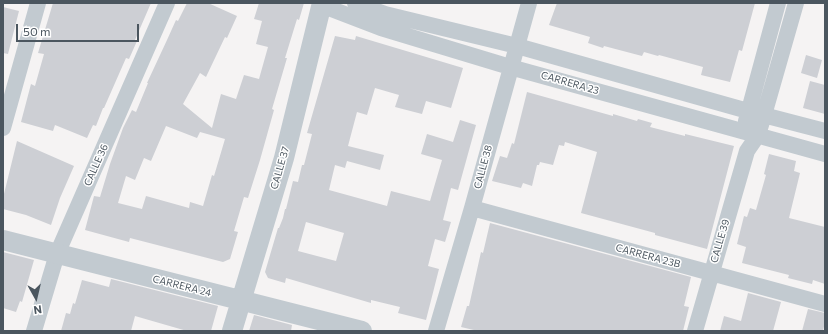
<!DOCTYPE html>
<style>
body{margin:0}
#map{position:relative;width:828px;height:334px;overflow:hidden;background:#f5f3f3;font-family:Commissioner,sans-serif}
canvas{display:block}
.frame{position:absolute;inset:0;border:4px solid #4b565f;pointer-events:none}
.north{position:absolute;left:16px;top:278px;width:40px;height:40px;-webkit-text-stroke:3px #fff;paint-order:stroke;rotate:172deg;font-size:11px;font-weight:700;line-height:16px;text-align:center;color:#4b565f}
.north::after{content:'';display:block;margin:auto;width:14px;height:18px;background:#4b565f;clip-path:polygon(50% 0,100% 100%,50% 72%,0 100%)}
.scale{position:absolute;left:16px;top:24px;width:123px;height:18px;box-sizing:border-box;border:2px solid #4b565f;border-top:0;padding-left:5px;font-size:12px;line-height:14px;white-space:nowrap;color:#4b565f;-webkit-text-stroke:3px #fff;paint-order:stroke}
</style>
<div id="map">
<canvas width="828" height="334"></canvas>
<div class="frame"></div>
<div class="north">N</div>
<div class="scale">50 m</div>
</div>
<script>
const ctx = document.querySelector('canvas').getContext('2d');
ctx.lineJoin = 'round';
function fill(path, color) {
  ctx.fillStyle = color;
  ctx.fill(path, 'evenodd');
}
function poly(rows) {
  const path = new Path2D();
  for (const r of rows) {
    path.moveTo(r[0], r[1]);
    for (let i = 2; i < r.length; i += 2) path.lineTo(r[i], r[i + 1]);
  }
  return path;
}
function trace(path, color, width, dash) {
  ctx.strokeStyle = color;
  ctx.lineWidth = width;
  ctx.lineCap = dash ? 'butt' : 'round';
  ctx.setLineDash(dash || []);
  ctx.stroke(path);
}
function write(font, color, halo, rows, align = 'center') {
  ctx.font = font + ' Commissioner,sans-serif';
  ctx.lineWidth = 3;
  ctx.setLineDash([]);
  ctx.textBaseline = 'middle';
  ctx.strokeStyle = halo;
  ctx.fillStyle = color;
  for (const [text, x, y, turn = 0] of rows) {
    ctx.save();
    ctx.translate(x, y);
    ctx.rotate((+turn || 0) * Math.PI / 180);
    ctx.textAlign = isNaN(turn) ? turn : align;
    if (halo) ctx.strokeText(text, 0, 0);
    ctx.fillText(text, 0, 0);
    ctx.restore();
  }
}
const building = poly([
 [53,3,151,3,135,40,137,41,129,59,126,58,104,108,103,108,96,126,93,125,87,138,55,125,53,131,21,122,31,84,35,86,44,54,38,53],
 [187,3,208,3,237,16,227,38,225,37,206,77,200,73,183,104,212,128,221,94,236,99,244,75,259,79,268,47,256,44,262,21,254,19,259,3,304,3,299,20,297,19,285,58,287,58,272,109,274,110,260,160,248,198,244,197,234,231,238,232,230,259,223,262,130,238,129,242,85,230,94,196,100,197,110,164,123,128,132,110,136,112,148,83,147,83,167,40,176,20,178,21],
 [166,126,197,138,200,132,225,139,214,176,212,175,203,206,190,202,189,208,146,196,142,209,118,203,126,176,135,180,144,158,151,161],
 [557,3,755,3,742,51,739,50,730,82,701,75,703,67,659,55,658,56,644,52,642,56,604,46,603,48,588,43,590,37,549,25],
 [3,7,19,11,8,54,3,53],
 [335,36,355,40,356,36,463,68,451,108,426,101,422,114,395,107,399,95,375,88,367,115,357,112,348,146,384,155,380,170,347,161,345,168,335,165,329,190,387,206,391,191,430,201,442,160,421,154,427,134,453,142,460,120,476,125,458,190,451,188,443,220,451,222,445,242,435,239,428,266,439,269,426,320,398,313,400,307,371,300,371,303,286,278,285,283,268,278,265,272,278,228,279,228,283,218,285,209,286,209,293,181,298,182,302,165,304,165,312,134,307,133],
 [306,222,344,233,336,261,298,251],
 [806,55,822,60,817,78,801,73],
 [810,81,825,85,825,114,803,108],
 [527,92,613,116,613,114,637,121,638,119,652,123,650,127,685,136,685,134,734,146,707,249,655,235,655,233,581,213,597,152,565,142,564,146,559,145,553,165,540,162,539,165,537,165,532,186,523,183,521,188,492,181,500,156,507,158,512,143,514,144],
 [17,141,74,166,60,198,51,225,26,215,3,209,3,198],
 [769,154,796,161,794,171,800,173,789,218,825,227,825,284,813,280,812,284,788,278,789,275,742,263,746,247,737,244,744,216,747,217,750,208,756,210,766,175,764,174],
 [490,223,691,277,684,306,689,307,683,331,478,331,461,327,467,306,469,306,481,252,483,253],
 [3,252,34,260,22,302,20,301,16,312,3,308],
 [111,279,218,306,211,331,187,331,135,316,131,331,61,331,66,313,70,314,73,303,75,304,82,280,109,287],
 [748,293,781,302,773,331,720,331,724,316,741,321],
 [808,309,825,313,825,322,823,331,802,331],
 [254,315,292,325,291,331,249,331]
]);
const minor = poly([
 [320,3,321,5,381,28,510,67,825,154],
 [355,3,385,14,517,46,748,111,825,131],
 [746,121,778,3],
 [3,128,38,3],
 [472,208,825,304],
 [34,331,57,254,167,3],
 [436,331,472,208,529,3],
 [695,331,747,151,758,135,764,115,796,3]
]);
const tertiary = poly([
 [3,240,362,331],
 [232,331,284,158,322,3]
]);
const streetNames = [
 ["CARRERA 23",570,83,16],
 ["CALLE 36",96,165,-66],
 ["CALLE 38",483,167,-75],
 ["CALLE 37",280,168,-74],
 ["CALLE 39",720,241,-74],
 ["CARRERA 23B",648,256,15],
 ["CARRERA 24",182,286,14]
];
fill(building, '#cdcfd4');
trace(minor, '#c2cad0', 16);
trace(tertiary, '#c2cad0', 20);
write('10px', '#4b565f', '#fff', streetNames);
</script>
